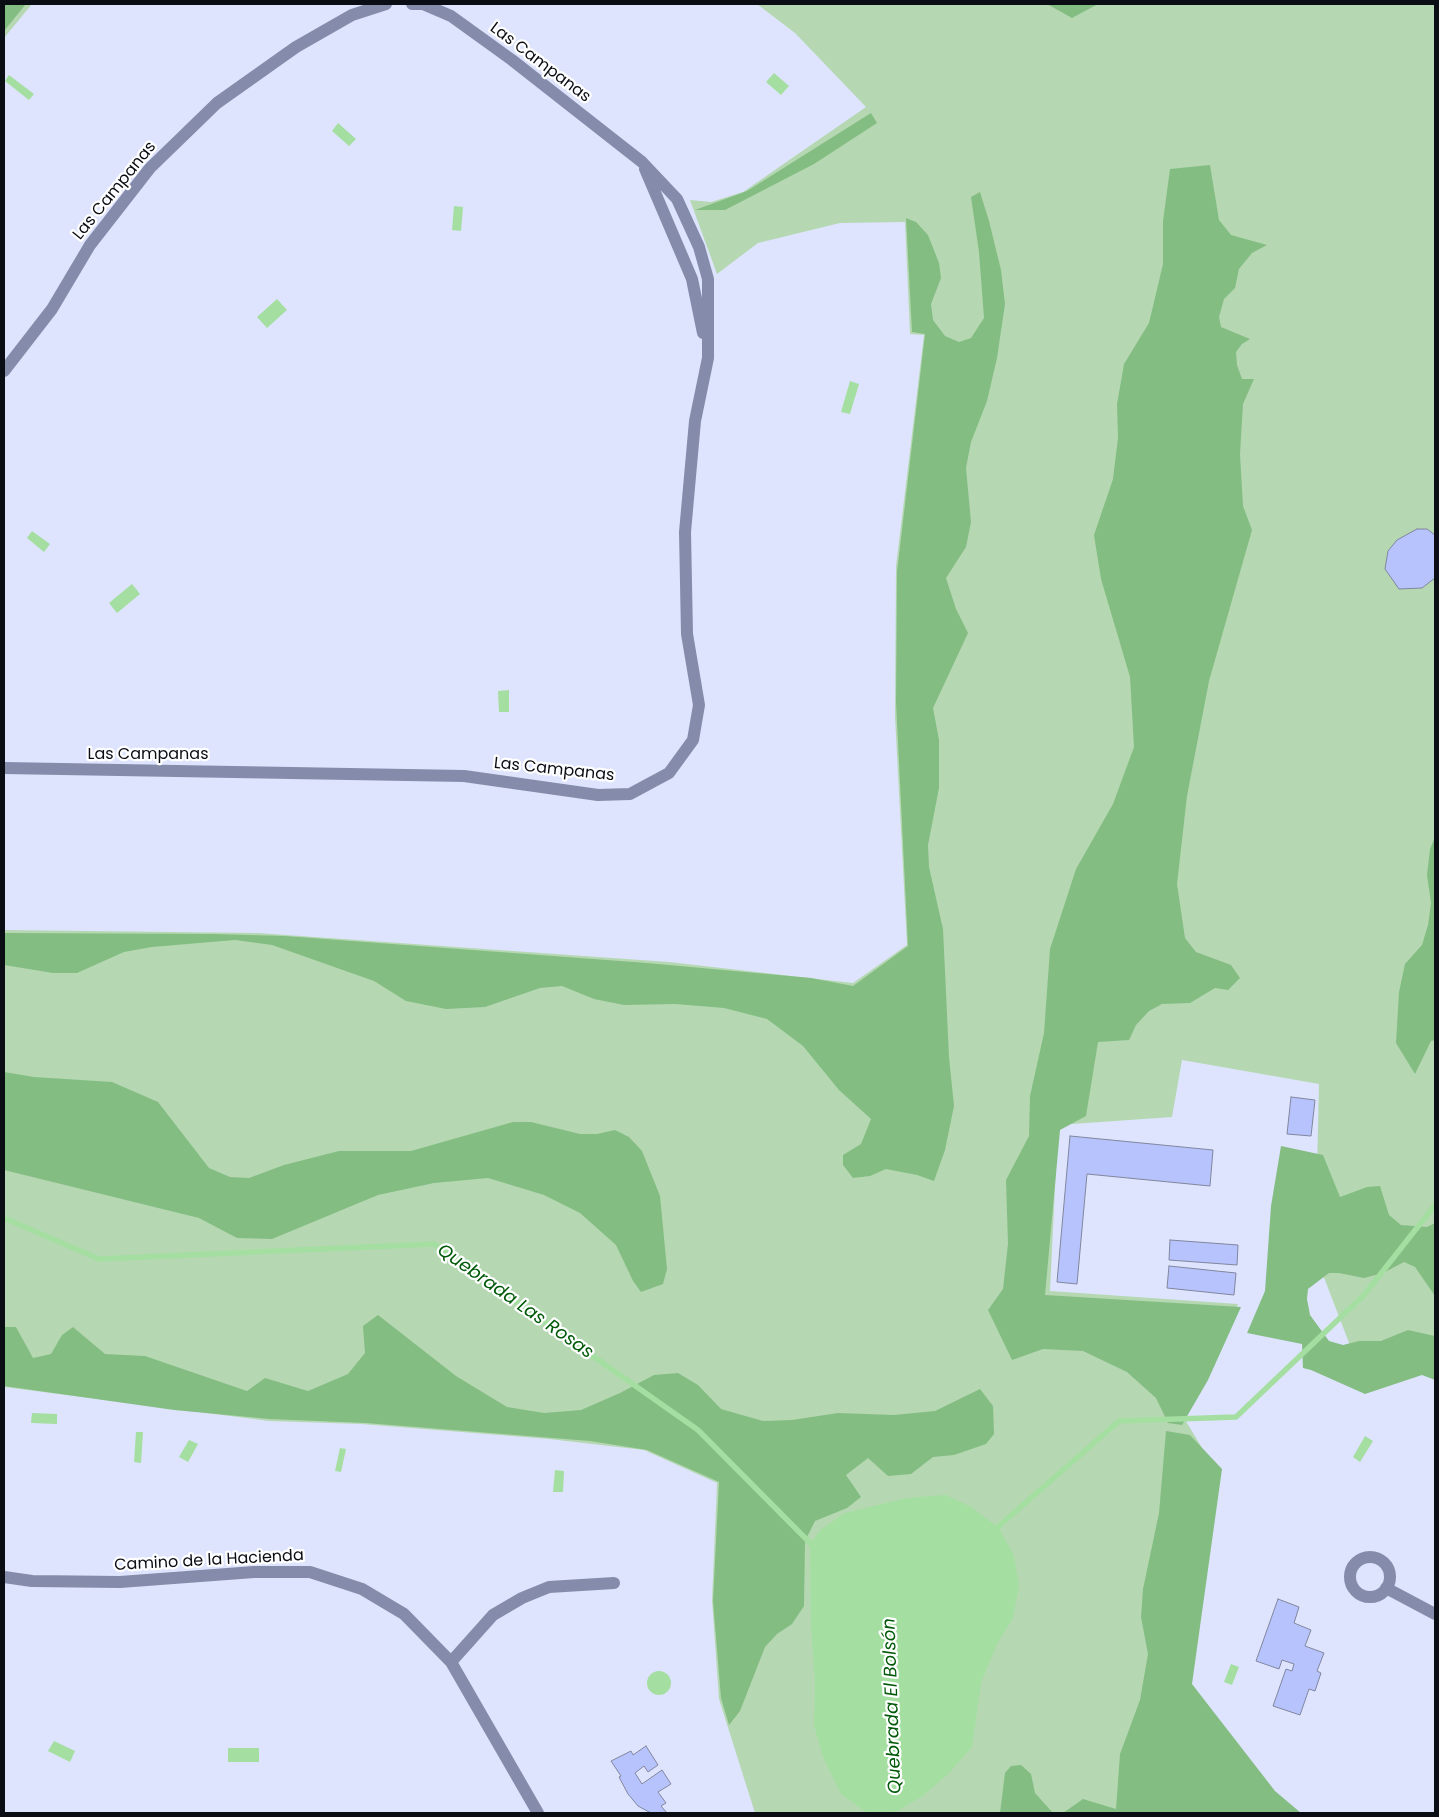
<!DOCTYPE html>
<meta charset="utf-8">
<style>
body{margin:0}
#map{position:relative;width:1439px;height:1817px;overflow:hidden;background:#dee4fd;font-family:Poppins,sans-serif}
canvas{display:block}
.frame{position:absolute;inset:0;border:5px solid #0b0d15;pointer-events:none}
</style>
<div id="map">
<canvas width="1439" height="1817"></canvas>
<div class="frame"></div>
</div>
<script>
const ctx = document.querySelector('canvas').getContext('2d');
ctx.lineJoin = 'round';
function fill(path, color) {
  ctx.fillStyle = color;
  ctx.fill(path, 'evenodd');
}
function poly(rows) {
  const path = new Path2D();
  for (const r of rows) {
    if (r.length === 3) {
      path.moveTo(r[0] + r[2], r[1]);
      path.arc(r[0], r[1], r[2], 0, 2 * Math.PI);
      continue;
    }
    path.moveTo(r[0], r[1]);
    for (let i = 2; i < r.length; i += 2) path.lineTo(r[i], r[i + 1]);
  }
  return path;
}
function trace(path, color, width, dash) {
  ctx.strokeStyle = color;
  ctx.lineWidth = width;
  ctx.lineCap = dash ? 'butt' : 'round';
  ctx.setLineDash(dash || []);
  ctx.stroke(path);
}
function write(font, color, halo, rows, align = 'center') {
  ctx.font = font + ' Poppins,sans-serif';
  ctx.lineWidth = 4.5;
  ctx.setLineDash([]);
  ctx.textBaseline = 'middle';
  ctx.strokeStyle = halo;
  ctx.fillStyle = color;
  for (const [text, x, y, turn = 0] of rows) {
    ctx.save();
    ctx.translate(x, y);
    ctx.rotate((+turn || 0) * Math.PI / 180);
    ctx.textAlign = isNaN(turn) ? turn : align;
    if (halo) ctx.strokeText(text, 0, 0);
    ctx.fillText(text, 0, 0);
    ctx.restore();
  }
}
const green = poly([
 [4,4,32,4,4,38],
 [757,4,1435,4,1435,1379,1420,1373,1367,1390,1315,1254,1319,1084,1182,1060,1172,1117,1058,1125,1050,1291,1238,1304,1184,1418,1219,1476,1186,1681,1267,1787,1297,1813,755,1813,719,1699,712,1600,717,1483,644,1450,549,1439,361,1424,269,1421,4,1387,4,930,258,933,669,962,853,983,907,945,895,717,896,566,924,335,910,334,905,222,840,223,758,243,717,274,690,200,711,202,743,192,866,107,795,33]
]);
const forest = poly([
 [4,4,26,4,4,31],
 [1047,4,1098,4,1072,18],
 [871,113,877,123,814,164,725,210,695,210,747,191],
 [1210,165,1219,220,1231,235,1267,245,1252,253,1239,269,1235,288,1224,299,1219,317,1221,327,1250,339,1242,344,1236,352,1237,365,1242,379,1254,379,1243,404,1240,454,1243,506,1252,530,1209,681,1187,796,1177,884,1185,938,1196,952,1231,965,1240,978,1228,990,1215,988,1190,1003,1162,1004,1149,1011,1136,1025,1129,1040,1098,1042,1086,1116,1060,1130,1045,1295,1241,1307,1208,1380,1182,1425,1168,1423,1156,1398,1127,1372,1083,1351,1043,1349,1012,1360,988,1310,1003,1289,1008,1244,1006,1180,1029,1136,1030,1096,1044,1033,1050,949,1076,869,1113,804,1134,747,1130,677,1101,579,1094,535,1113,479,1118,438,1117,404,1124,364,1149,323,1163,264,1163,221,1170,169],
 [980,192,989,221,1001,270,1005,304,997,358,987,401,971,442,966,468,971,522,966,547,946,578,956,609,968,633,933,708,939,740,939,788,928,845,929,867,943,929,949,1057,954,1106,945,1150,934,1181,917,1175,886,1169,870,1176,853,1178,843,1165,843,1155,861,1144,871,1119,839,1090,803,1046,767,1019,724,1008,675,1004,624,1005,594,999,562,986,540,988,485,1007,446,1009,406,1001,374,981,272,945,235,940,152,947,124,952,77,973,53,973,4,965,4,933,213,934,285,936,647,963,811,978,853,986,908,946,896,702,897,572,925,334,912,332,906,218,916,222,928,235,939,263,941,278,931,304,933,320,945,336,959,342,971,338,984,318,979,252,971,197],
 [1435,837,1435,1040,1431,1041,1415,1074,1396,1043,1399,992,1405,964,1422,945,1428,925,1431,903,1427,875,1430,849],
 [4,1072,34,1077,112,1082,158,1102,209,1168,230,1177,249,1178,284,1165,339,1151,411,1151,513,1122,531,1122,580,1134,597,1134,615,1130,629,1137,642,1151,660,1196,667,1269,663,1284,641,1292,633,1281,616,1245,580,1213,544,1195,488,1178,434,1183,378,1195,272,1239,237,1238,199,1218,4,1170],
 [1281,1146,1323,1155,1340,1197,1367,1187,1380,1186,1389,1215,1401,1225,1427,1227,1435,1223,1435,1296,1415,1267,1404,1262,1383,1273,1364,1278,1339,1273,1329,1273,1308,1289,1307,1299,1310,1315,1329,1341,1343,1345,1359,1341,1381,1341,1408,1330,1435,1336,1435,1380,1422,1375,1365,1394,1311,1370,1303,1368,1302,1344,1247,1333,1265,1291,1271,1206],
 [378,1315,456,1376,507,1407,544,1413,581,1410,620,1393,654,1375,678,1373,698,1385,721,1409,763,1421,792,1420,838,1413,894,1415,935,1411,980,1389,993,1406,994,1434,986,1444,954,1455,933,1457,911,1474,888,1476,868,1458,846,1475,861,1497,847,1508,815,1521,805,1541,804,1606,792,1624,777,1634,765,1647,740,1711,729,1725,721,1698,713,1601,719,1482,647,1450,590,1441,366,1423,270,1419,174,1410,4,1386,4,1327,16,1327,33,1358,51,1354,62,1335,73,1327,105,1354,145,1356,247,1391,265,1378,308,1391,348,1374,365,1353,363,1326],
 [1166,1431,1190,1435,1222,1469,1192,1684,1275,1791,1301,1813,1063,1813,1083,1799,1116,1809,1120,1754,1140,1700,1148,1654,1141,1617,1143,1589,1159,1513],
 [1021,1765,1031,1774,1035,1793,1053,1813,1000,1813,1005,1773,1011,1766]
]);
const water = poly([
 [774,73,789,86,781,95,766,82],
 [9,75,34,94,29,100,5,81],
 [338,123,356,139,349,146,332,131],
 [454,206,463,207,461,231,452,230],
 [277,299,287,310,267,328,257,317],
 [850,381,859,384,850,414,841,412],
 [32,531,50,544,44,552,27,538],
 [132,584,140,594,117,613,109,603],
 [509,690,509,712,499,712,498,691],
 [32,1413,57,1414,57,1424,31,1423],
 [136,1432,143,1432,141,1463,134,1462],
 [1365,1436,1373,1441,1360,1462,1353,1457],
 [189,1440,198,1444,188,1462,179,1457],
 [340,1448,346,1449,341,1472,335,1471],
 [555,1470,564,1471,563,1492,553,1492],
 [946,1495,971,1507,999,1528,1014,1556,1019,1586,1013,1618,997,1644,981,1683,972,1747,948,1774,921,1797,897,1811,888,1813,867,1813,841,1794,823,1757,814,1725,815,1683,811,1624,810,1545,820,1530,845,1513,907,1498],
 [1231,1664,1239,1667,1232,1685,1224,1682],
 [659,1683,12],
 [54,1741,75,1751,70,1762,48,1751],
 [228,1748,259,1748,259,1762,228,1762]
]);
const stream = poly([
 [4,1218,99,1259,434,1244,698,1430,816,1549],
 [992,1532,1119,1421,1236,1417,1364,1295,1435,1205]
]);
const building = poly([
 [1417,529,1427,529,1435,535,1435,578,1422,588,1399,589,1385,569,1388,551,1397,540,1417,529],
 [1291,1097,1315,1100,1311,1136,1287,1134,1291,1097],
 [1070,1136,1213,1150,1210,1186,1087,1174,1077,1284,1057,1282,1070,1136],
 [1170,1240,1238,1245,1237,1265,1169,1260,1170,1240],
 [1169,1266,1236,1273,1234,1295,1167,1288,1169,1266],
 [1278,1599,1299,1607,1294,1623,1311,1630,1305,1646,1324,1653,1317,1671,1321,1673,1315,1691,1309,1689,1300,1715,1273,1706,1286,1669,1292,1671,1294,1664,1282,1660,1279,1669,1256,1661,1278,1599],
 [646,1746,658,1765,648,1772,644,1766,635,1773,642,1784,662,1770,671,1784,658,1792,666,1803,661,1806,667,1813,651,1813,638,1806,628,1794,619,1777,621,1776,611,1761,631,1751,633,1755,646,1746]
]);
const minor = poly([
 [645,169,692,279,703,333],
 [4,371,52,309,90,245,150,168,217,103,296,47,352,15,386,4],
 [4,768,464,776,598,795,630,794,669,773,693,740,699,705,687,634,685,532,695,421,708,358,708,279,699,247,677,199,642,162,512,60,451,16,423,4,412,4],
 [1370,1577,20],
 [4,1577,32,1581,120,1582,254,1572,310,1572,362,1589,404,1614,451,1662,538,1813],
 [1386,1588,1435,1614],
 [451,1662,493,1615,522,1598,549,1587,614,1583]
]);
const streetNames = [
 ["Las Campanas",540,63,37],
 ["Las Campanas",115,191,-51],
 ["Las Campanas",148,755],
 ["Las Campanas",554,770,6],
 ["Camino de la Hacienda",209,1561,-3]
];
const waterNames = [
 ["Quebrada Las Rosas",515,1302,35],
 ["Quebrada El Bolsón",893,1706,-92]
];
fill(green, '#b5d8b3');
fill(forest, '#84bd82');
fill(water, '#a4dea1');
trace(stream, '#a4dea1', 5.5);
fill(building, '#b7c3fd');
trace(building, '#81869d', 1);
trace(minor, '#858cab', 12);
write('16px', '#0b0d15', '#fff', streetNames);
write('italic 18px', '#005908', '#fff', waterNames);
</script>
